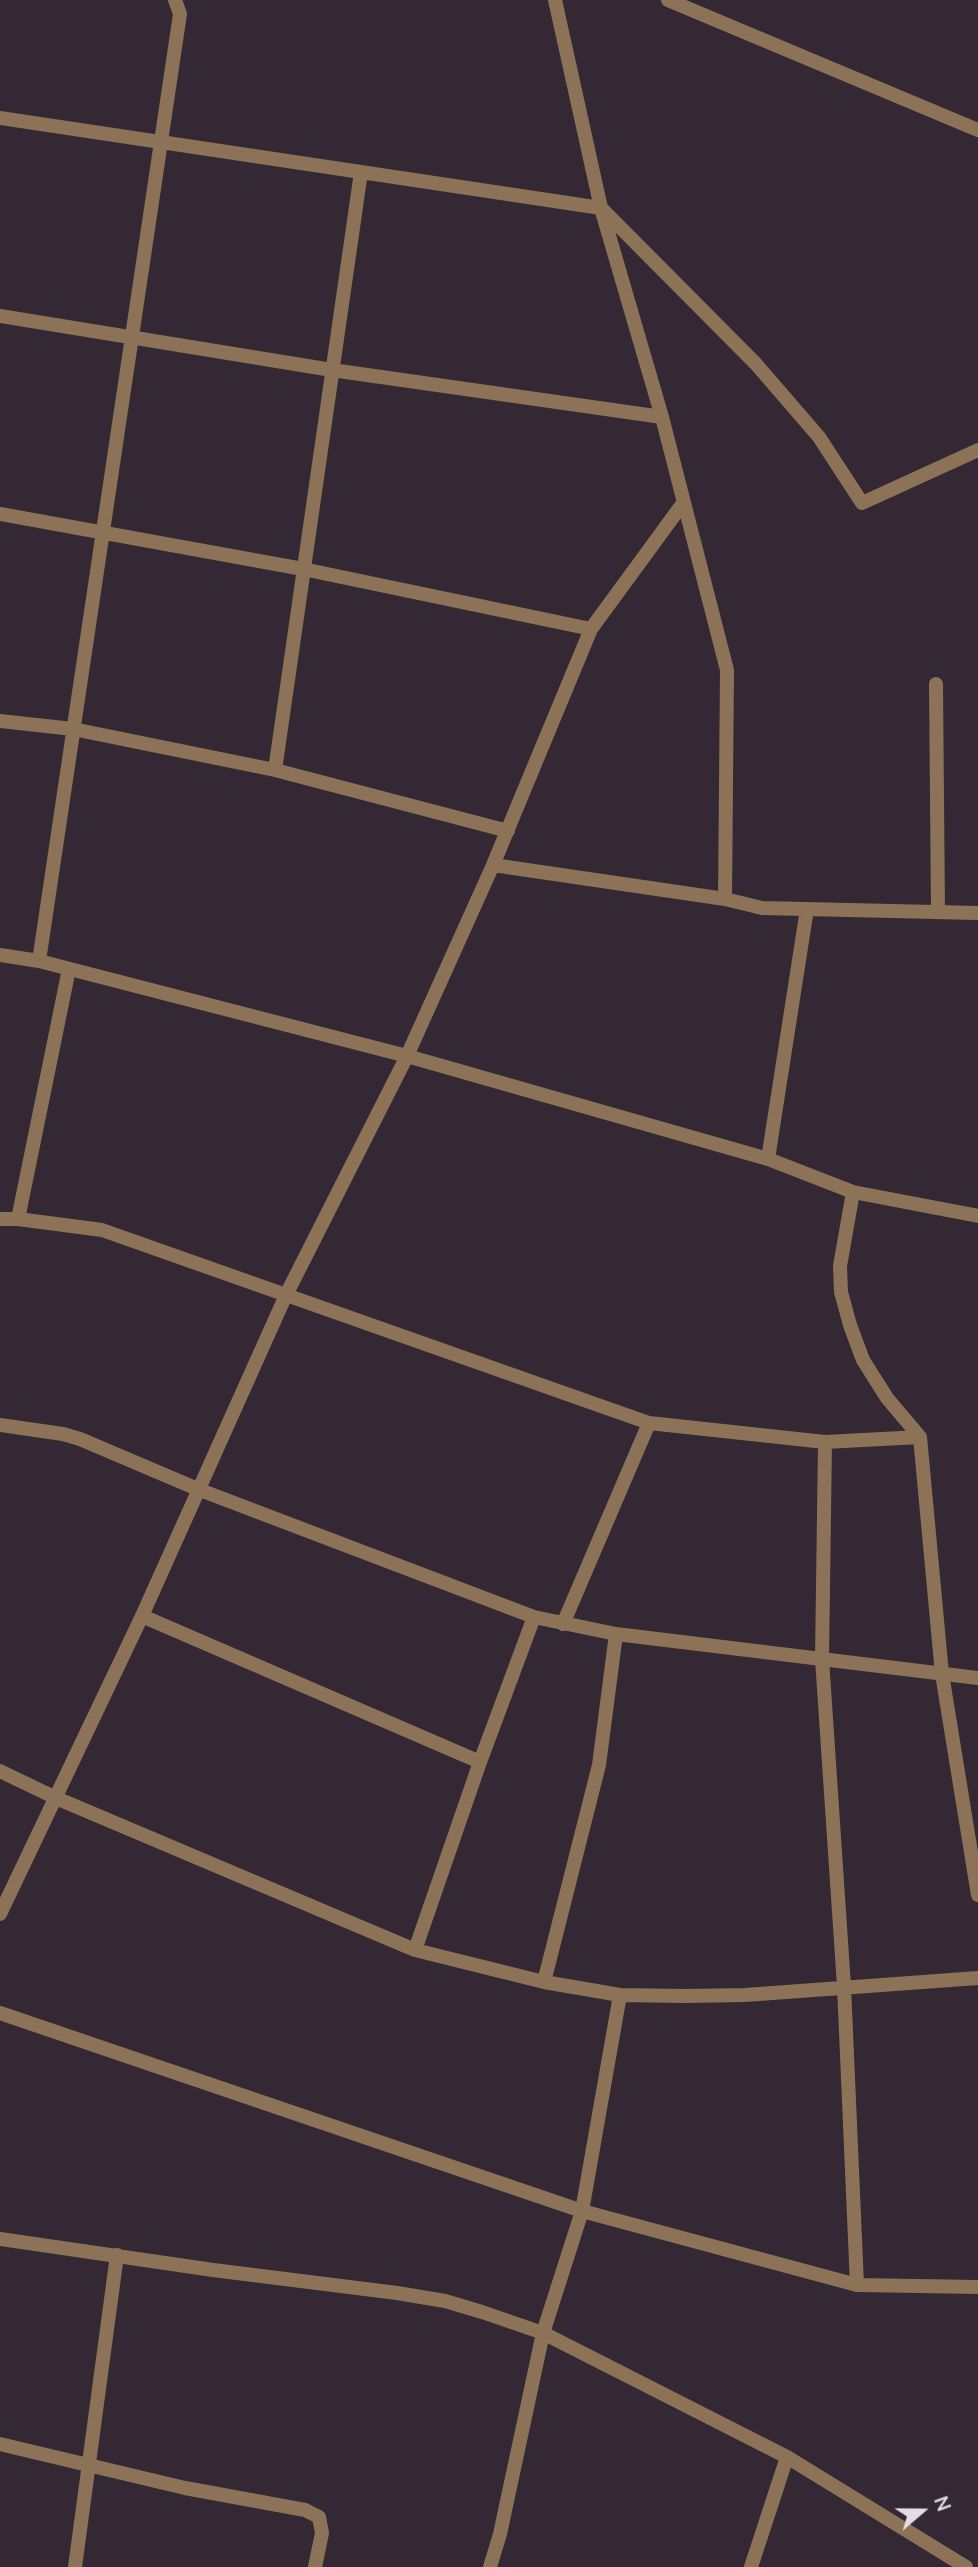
<!DOCTYPE html>
<style>
body{margin:0}
#map{position:relative;width:978px;height:2567px;overflow:hidden;background:#332834;font-family:"Nunito Sans",sans-serif}
canvas{display:block}
.north{position:absolute;left:887px;top:2476px;width:70px;height:70px;-webkit-text-stroke:5px #332834;paint-order:stroke;rotate:70deg;font-size:19px;font-weight:700;line-height:28px;text-align:center;color:#e5dde6}
.north::after{content:'';display:block;margin:auto;width:24px;height:32px;background:#e5dde6;clip-path:polygon(50% 0,100% 100%,50% 72%,0 100%)}
</style>
<div id="map">
<canvas width="978" height="2567"></canvas>
<div class="north">N</div>
</div>
<script>
const ctx = document.querySelector('canvas').getContext('2d');
ctx.lineJoin = 'round';
function poly(rows) {
  const path = new Path2D();
  for (const r of rows) {
    path.moveTo(r[0], r[1]);
    for (let i = 2; i < r.length; i += 2) path.lineTo(r[i], r[i + 1]);
  }
  return path;
}
function trace(path, color, width, dash) {
  ctx.strokeStyle = color;
  ctx.lineWidth = width;
  ctx.lineCap = dash ? 'butt' : 'round';
  ctx.setLineDash(dash || []);
  ctx.stroke(path);
}
const minor = poly([
 [555,0,601,208,662,417,727,670,725,899],
 [668,0,978,130],
 [0,118,601,208,756,364,819,437,862,503,978,450],
 [0,316,332,370,662,417],
 [0,514,303,569,591,629],
 [936,684,938,912],
 [0,721,73,729,275,770,508,831],
 [275,770,361,172],
 [493,865,725,899,762,908,978,913],
 [0,955,39,961,407,1056,768,1159,853,1192,978,1216],
 [39,961,180,14,175,0],
 [768,1159,807,909],
 [853,1192,840,1266,841,1292,850,1325,863,1360,887,1398,920,1437,942,1674,978,1895],
 [0,1219,18,1219,102,1230,649,1423,825,1442,920,1437],
 [18,1219,69,969],
 [0,1425,63,1434,80,1439,200,1490,534,1617,616,1634,978,1678],
 [825,1442,822,1659,844,1986,857,2285],
 [142,1616,480,1762],
 [563,1624,649,1423],
 [0,1771,56,1798,415,1950,544,1982,620,1995,685,1996,745,1995,978,1978],
 [0,1914,142,1616,286,1295,407,1056,493,865,591,629,684,502],
 [415,1950,480,1762,534,1617],
 [544,1982,599,1765,616,1634],
 [0,2013,582,2211,857,2285,978,2287],
 [0,2239,213,2270,397,2293,445,2301,482,2312,543,2333,787,2457,966,2567],
 [0,2444,185,2488,305,2510,319,2517,322,2533,315,2567],
 [75,2567,117,2255],
 [490,2567,500,2534,543,2333,582,2211,620,1995],
 [751,2567,787,2457]
]);
trace(minor, '#8c7358', 14);
</script>
